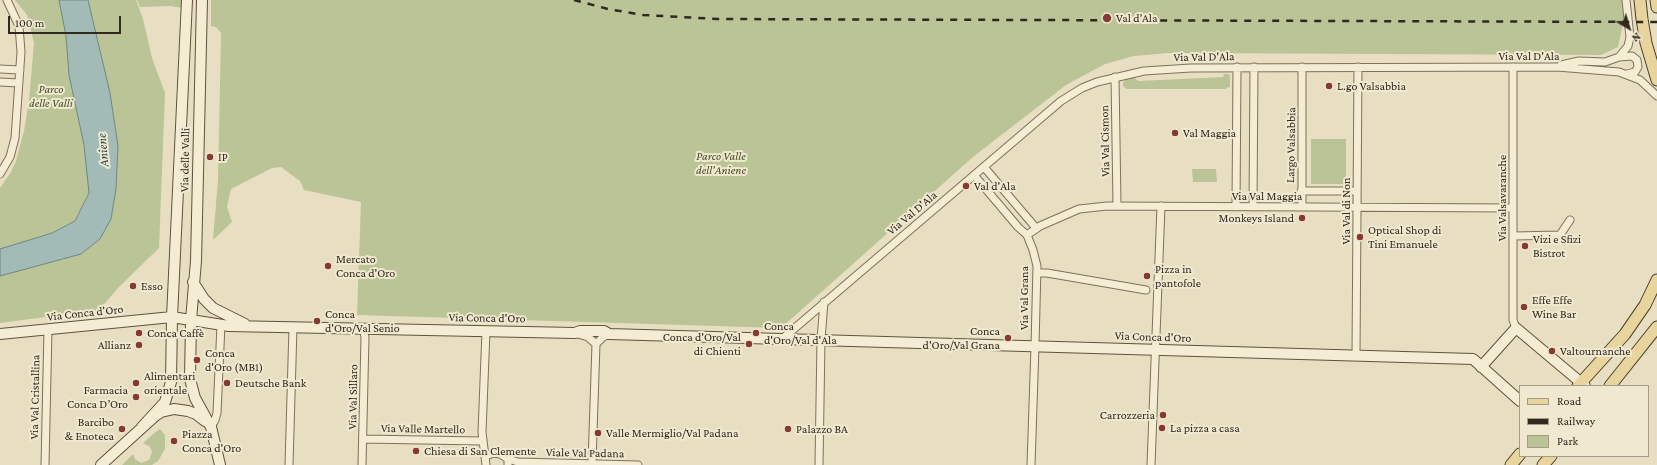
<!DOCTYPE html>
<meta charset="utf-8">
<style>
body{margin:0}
#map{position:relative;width:1657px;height:465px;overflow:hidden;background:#e8dfc2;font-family:"Crimson Pro",serif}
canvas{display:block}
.legend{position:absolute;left:1519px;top:385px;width:130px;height:72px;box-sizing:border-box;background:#f0e9d0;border:1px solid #a49c89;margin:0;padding:5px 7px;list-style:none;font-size:12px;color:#31281e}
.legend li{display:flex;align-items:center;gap:8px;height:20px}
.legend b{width:20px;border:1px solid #a49c89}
.north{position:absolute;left:1609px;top:8px;width:40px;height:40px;-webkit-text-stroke:3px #f0e9d0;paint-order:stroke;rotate:142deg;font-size:11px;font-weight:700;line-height:16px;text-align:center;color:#31281e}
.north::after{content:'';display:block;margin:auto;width:14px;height:18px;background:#31281e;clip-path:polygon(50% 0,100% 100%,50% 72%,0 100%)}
.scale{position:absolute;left:8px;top:16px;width:113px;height:18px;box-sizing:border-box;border:2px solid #31281e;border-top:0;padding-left:5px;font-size:12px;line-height:14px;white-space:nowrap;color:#31281e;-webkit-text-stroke:3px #f0e9d0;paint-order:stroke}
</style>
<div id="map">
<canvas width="1657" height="465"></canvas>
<ul class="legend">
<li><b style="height:5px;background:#e7d59d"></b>Road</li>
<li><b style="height:5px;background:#31281e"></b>Railway</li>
<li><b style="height:11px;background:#bbc497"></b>Park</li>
</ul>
<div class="north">N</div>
<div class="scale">100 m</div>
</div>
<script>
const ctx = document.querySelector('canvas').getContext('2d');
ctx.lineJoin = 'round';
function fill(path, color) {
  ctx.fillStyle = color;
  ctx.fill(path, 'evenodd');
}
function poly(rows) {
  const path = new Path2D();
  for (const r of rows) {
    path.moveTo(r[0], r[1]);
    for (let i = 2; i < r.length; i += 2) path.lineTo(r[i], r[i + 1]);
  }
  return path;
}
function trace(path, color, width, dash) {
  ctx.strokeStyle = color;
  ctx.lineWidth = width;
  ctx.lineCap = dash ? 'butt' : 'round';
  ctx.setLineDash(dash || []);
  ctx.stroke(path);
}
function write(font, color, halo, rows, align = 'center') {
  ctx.font = font + ' "Crimson Pro",serif';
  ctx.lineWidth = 4;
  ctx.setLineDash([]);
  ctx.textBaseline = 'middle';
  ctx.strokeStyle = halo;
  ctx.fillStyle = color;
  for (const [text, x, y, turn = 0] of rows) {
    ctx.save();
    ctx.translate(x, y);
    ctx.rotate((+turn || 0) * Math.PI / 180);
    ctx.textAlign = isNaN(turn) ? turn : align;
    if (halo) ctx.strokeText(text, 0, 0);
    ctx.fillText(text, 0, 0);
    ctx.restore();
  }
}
const green = poly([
 [15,0,59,0,66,36,69,75,84,145,89,192,75,221,52,233,0,249,0,188,11,172,16,161,24,131,29,101,34,43,27,15],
 [88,0,136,0,143,19,152,58,165,93,159,248,118,288,99,310,0,323,0,276,81,254,111,219,116,189,118,146,110,93],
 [137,0,182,0,182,8,171,6,140,7],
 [211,0,1628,0,1618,47,1601,55,1168,53,1134,56,1105,64,1066,85,973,157,781,328,357,315,361,202,304,190,300,181,281,167,272,168,231,189,227,207,232,222,213,240,218,180,221,33,216,27,211,26],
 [1223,74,1229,74,1230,76,1230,87,1226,88,1226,89,1127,89,1123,86,1123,83,1125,80,1134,77,1138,81,1224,77],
 [1311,139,1346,139,1346,184,1311,184],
 [1192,169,1216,169,1217,182,1193,182],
 [160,429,165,435,165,449,158,461,152,465,122,465,133,454,135,459,141,463,149,460,152,452,150,447,143,443,158,430]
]);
const water = poly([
 [59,0,88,0,110,93,118,146,116,189,111,219,100,239,81,254,0,276,0,249,52,233,75,221,89,193,84,145,69,75,66,36,59,0]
]);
const street = poly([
 [1619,57,1628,46,1630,37,1626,0],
 [1561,65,1579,61,1605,62,1619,57,1632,56,1637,60,1638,67,1635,72,1627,74],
 [1513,67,1513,320,1516,328],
 [0,69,20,70],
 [1115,77,1117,205],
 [0,82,19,83],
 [984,167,1036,228],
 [0,174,10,157,15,138,21,52,19,26,7,0],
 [974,175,1018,227,1027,235,1033,250,1037,266,1035,346,1031,465],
 [1301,191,1357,191],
 [1236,207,1237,67],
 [1253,207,1254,67],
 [1302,207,1302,67],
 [1027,235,1040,226,1079,209,1107,206,1513,208],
 [1514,236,1560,235,1570,220],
 [1037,273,1047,273,1146,290],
 [578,334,588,337,596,344],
 [782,339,1061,101,1082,88,1097,82,1144,71,1191,68,1557,67,1619,72,1640,80,1657,96],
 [1356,356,1358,67],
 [211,427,215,420,217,413,221,325],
 [363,439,482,441],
 [486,456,493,453,500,454,508,459,508,465],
 [508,459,518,462,638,465],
 [45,465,48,329],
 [289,465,293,327],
 [362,465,365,337,363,329],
 [486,465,482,432,486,331],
 [594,465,592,463,596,344,603,337,609,334],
 [819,465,821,340,824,302],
 [1151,465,1161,206]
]);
const secondary = poly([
 [202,0,196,261,191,320,190,379,195,398,211,427,220,465],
 [193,282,204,299,213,308,245,324],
 [0,334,172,317,229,326,575,333,580,331,604,331,609,334,1473,359,1520,401],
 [1481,367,1516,328,1585,386],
 [142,427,165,402,171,382,172,317,187,0],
 [101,465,155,416,161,412,174,409,188,411,196,414,205,421]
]);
const primary = poly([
 [1640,0,1642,19,1646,43,1657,80],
 [1656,0,1657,7],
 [1578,386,1625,334,1645,305,1657,280],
 [1610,386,1657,327],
 [1511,465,1520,454],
 [1543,465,1551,456]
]);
const rail = poly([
 [574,0,608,9,643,15,717,19,1657,22]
]);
const markers = [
 [1107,18,5,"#873833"],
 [1329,86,4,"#873833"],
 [1175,133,4,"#873833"],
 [210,157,4,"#873833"],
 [966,186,4,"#873833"],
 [1302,218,4,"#873833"],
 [1360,237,4,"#873833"],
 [1525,246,4,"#873833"],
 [328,266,4,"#873833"],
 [1147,276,4,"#873833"],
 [133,286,4,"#873833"],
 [1524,307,4,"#873833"],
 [317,321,4,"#873833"],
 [139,333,4,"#873833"],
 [756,333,4,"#873833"],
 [1008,338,4,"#873833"],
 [749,344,4,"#873833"],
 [139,345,4,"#873833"],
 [1552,351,4,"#873833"],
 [197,360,4,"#873833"],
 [136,383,4,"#873833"],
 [227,383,4,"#873833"],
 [136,397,4,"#873833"],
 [1163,415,4,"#873833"],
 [1162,428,4,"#873833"],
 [122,429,4,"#873833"],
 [788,429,4,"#873833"],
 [598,433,4,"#873833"],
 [174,441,4,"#873833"],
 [416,451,4,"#873833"]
];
const poiNames = [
 ["Val d’Ala",1116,18],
 ["L.go Valsabbia",1337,86],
 ["Val Maggia",1183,133],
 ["IP",218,157],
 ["Val d'Ala",974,186],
 ["Monkeys Island",1294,218,"right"],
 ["Optical Shop di",1368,230],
 ["Tini Emanuele",1368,244],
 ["Vizi e Sfizi",1533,239],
 ["Bistrot",1533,253],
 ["Mercato",336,259],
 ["Conca d'Oro",336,273],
 ["Pizza in",1155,269],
 ["pantofole",1155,283],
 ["Esso",141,286],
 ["Effe Effe",1532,300],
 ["Wine Bar",1532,314],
 ["Conca",325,314],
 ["d'Oro/Val Senio",325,328],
 ["Conca",764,326],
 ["d'Oro/Val d'Ala",764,340],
 ["Conca",1000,331,"right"],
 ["d'Oro/Val Grana",1000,345,"right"],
 ["Conca Caffè",147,333],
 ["Conca d'Oro/Val",741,337,"right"],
 ["di Chienti",741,351,"right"],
 ["Allianz",131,345,"right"],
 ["Valtournanche",1560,351],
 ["Conca",205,353],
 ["d'Oro (MB1)",205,367],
 ["Alimentari",144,376],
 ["orientale",144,390],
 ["Deutsche Bank",235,383],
 ["Farmacia",128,390,"right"],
 ["Conca D’Oro",128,404,"right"],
 ["Carrozzeria",1155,415,"right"],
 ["Barcibo",114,422,"right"],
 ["& Enoteca",114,436,"right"],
 ["La pizza a casa",1170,428],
 ["Palazzo BA",796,429],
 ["Valle Mermiglio/Val Padana",606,433],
 ["Piazza",182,434],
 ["Conca d'Oro",182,448],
 ["Chiesa di San Clemente",424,451]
];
const streetNames = [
 ["Via Val D'Ala",1529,56],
 ["Via Val D'Ala",1204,57,-1],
 ["Via Val Cismon",1105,141,-91],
 ["Largo Valsabbia",1291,145,-89],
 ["Via delle Valli",185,160,-89],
 ["Via Val Maggia",1267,196],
 ["Via Valsavaranche",1502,198,-90],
 ["Via Val di Non",1346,211,-90],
 ["Via Val D'Ala",912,213,-40],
 ["Via Val Grana",1024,298,-90],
 ["Via Conca d'Oro",85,313,-6],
 ["Via Conca d'Oro",487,318,1],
 ["Via Conca d'Oro",1153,337,2],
 ["Via Val Cristallina",35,397,-89],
 ["Via Val Sillaro",353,397,-89],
 ["Via Valle Martello",423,429,1],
 ["Viale Val Padana",585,453,1]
];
const parkNames = [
 ["Parco",51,89],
 ["delle Valli",51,103],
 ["Parco Valle",721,156],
 ["dell'Aniene",721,170]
];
const waterNames = [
 ["Aniene",103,150,-95]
];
fill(green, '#bbc497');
fill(water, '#a3bbb6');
trace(water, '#6c8782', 1);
trace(street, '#7f715b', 9);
trace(secondary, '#61523e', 12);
trace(primary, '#4d3f2f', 13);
trace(street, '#f4ecd3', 7);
trace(secondary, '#f4ecd3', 10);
trace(primary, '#e7d59d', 11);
trace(rail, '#31281e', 2.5, [7, 7]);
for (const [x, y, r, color] of markers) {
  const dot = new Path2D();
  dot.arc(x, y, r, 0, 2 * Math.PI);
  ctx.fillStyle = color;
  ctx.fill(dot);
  trace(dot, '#f0e9d0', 1.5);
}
write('12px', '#31281e', '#f0e9d0', poiNames, 'left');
write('12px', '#31281e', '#f0e9d0', streetNames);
write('italic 12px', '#3f4b27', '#f0e9d0', parkNames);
write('italic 13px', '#2e4e4f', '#f0e9d0', waterNames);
</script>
